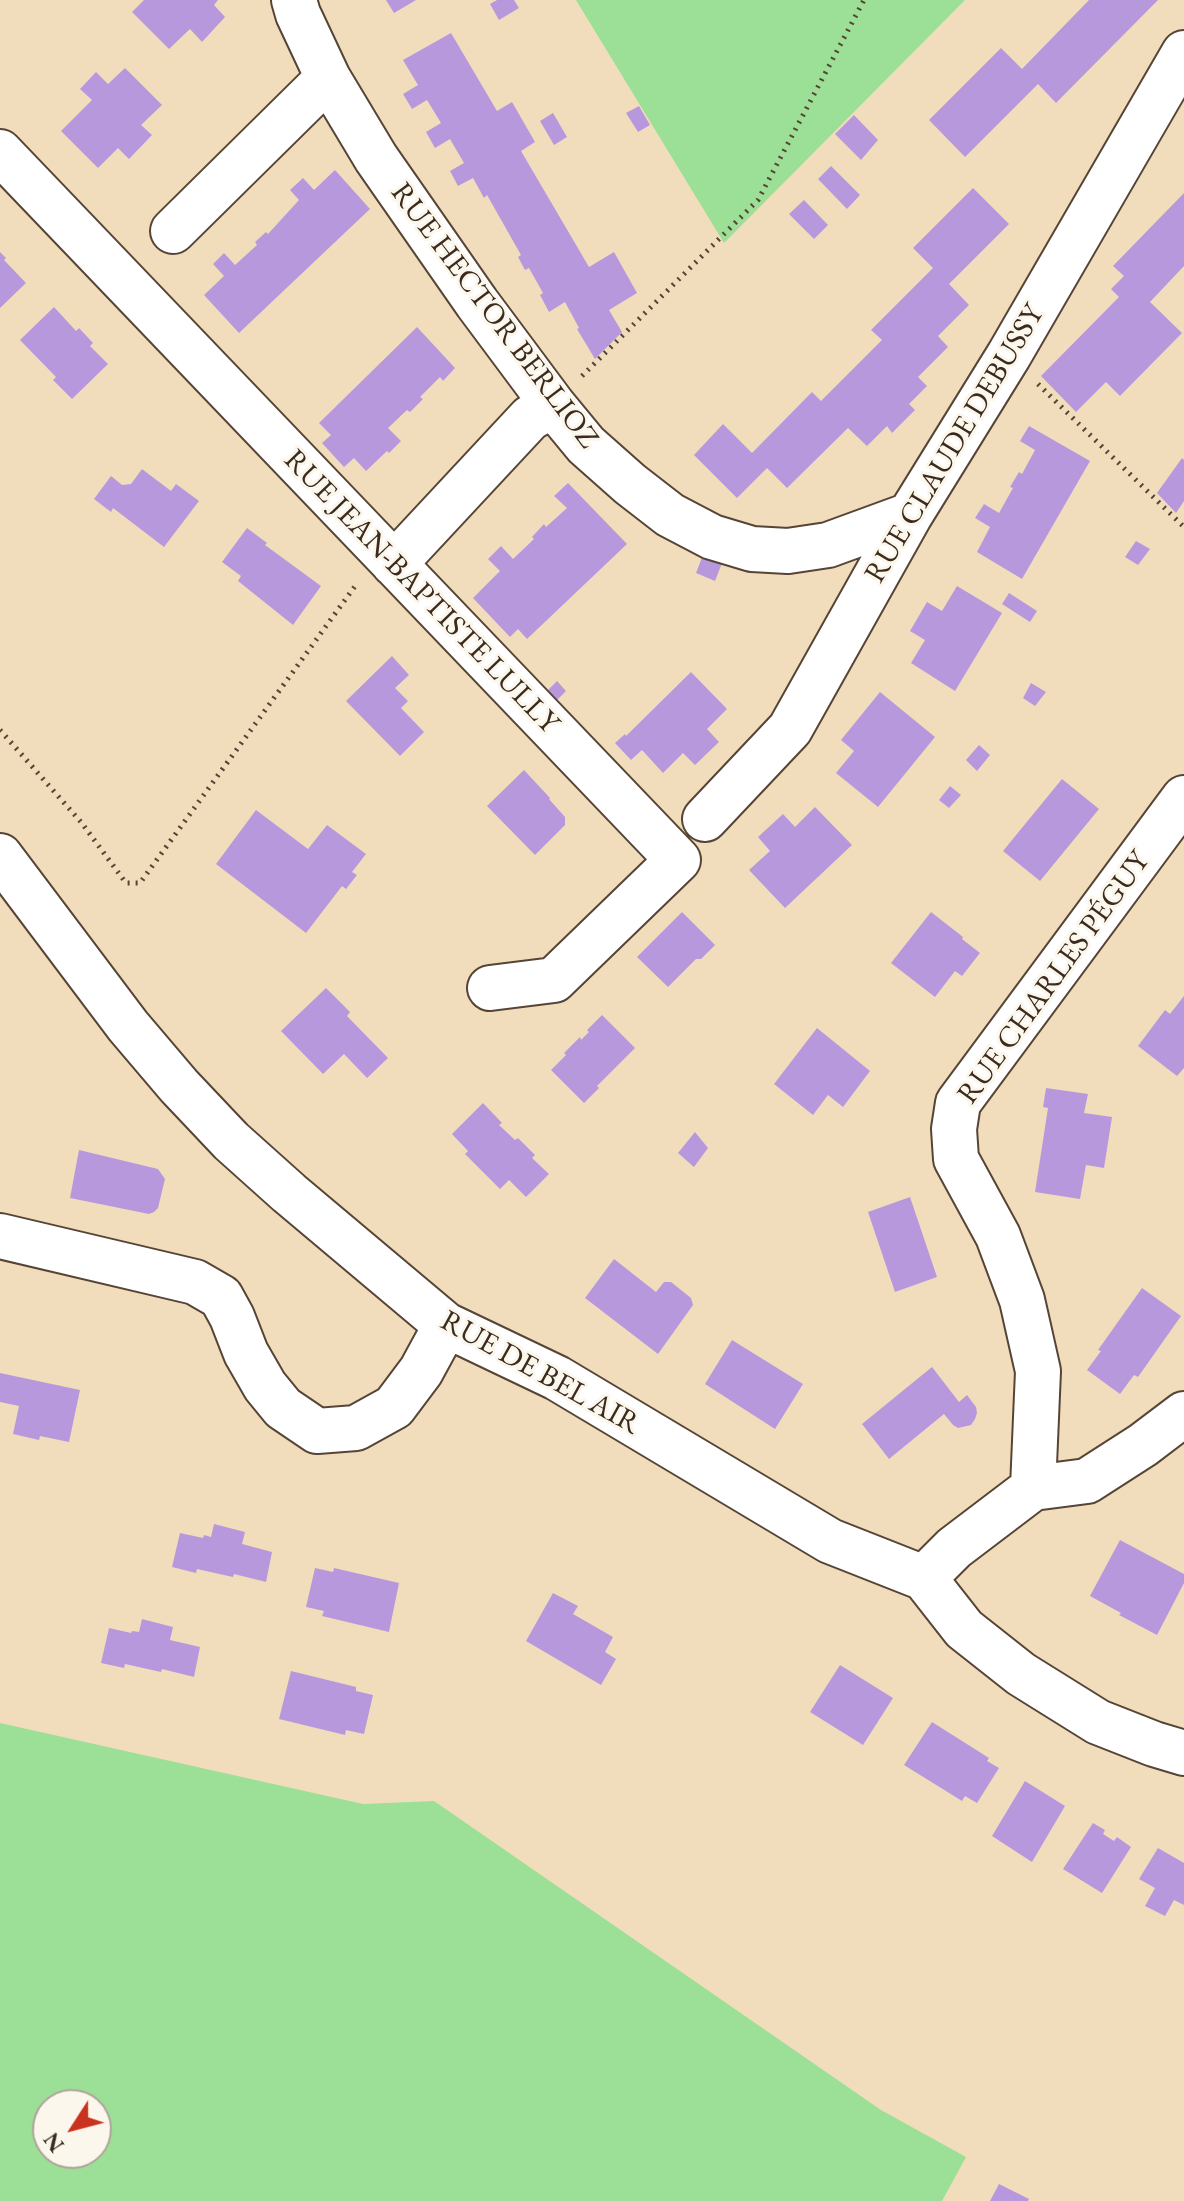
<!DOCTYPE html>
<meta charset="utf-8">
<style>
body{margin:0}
#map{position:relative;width:1184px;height:2201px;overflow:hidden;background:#f1ddbc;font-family:"EB Garamond",serif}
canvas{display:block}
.north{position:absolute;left:32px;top:2089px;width:80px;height:80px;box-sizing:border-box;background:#fbf7ec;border:2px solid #aea59a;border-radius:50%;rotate:234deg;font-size:22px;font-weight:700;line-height:32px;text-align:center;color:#3b2a1e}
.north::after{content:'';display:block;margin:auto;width:28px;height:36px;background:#c8321e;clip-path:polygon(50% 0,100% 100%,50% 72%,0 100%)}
</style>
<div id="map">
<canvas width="1184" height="2201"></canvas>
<div class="north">N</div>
</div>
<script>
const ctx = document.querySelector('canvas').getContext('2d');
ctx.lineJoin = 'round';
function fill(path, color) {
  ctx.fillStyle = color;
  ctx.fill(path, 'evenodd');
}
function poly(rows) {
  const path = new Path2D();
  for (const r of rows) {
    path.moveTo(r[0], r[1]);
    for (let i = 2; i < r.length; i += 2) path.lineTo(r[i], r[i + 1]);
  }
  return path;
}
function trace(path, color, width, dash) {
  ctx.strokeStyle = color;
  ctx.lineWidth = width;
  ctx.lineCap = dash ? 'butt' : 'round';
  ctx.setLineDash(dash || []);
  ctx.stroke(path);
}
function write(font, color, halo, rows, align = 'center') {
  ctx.font = font + ' "EB Garamond",serif';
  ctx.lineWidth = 6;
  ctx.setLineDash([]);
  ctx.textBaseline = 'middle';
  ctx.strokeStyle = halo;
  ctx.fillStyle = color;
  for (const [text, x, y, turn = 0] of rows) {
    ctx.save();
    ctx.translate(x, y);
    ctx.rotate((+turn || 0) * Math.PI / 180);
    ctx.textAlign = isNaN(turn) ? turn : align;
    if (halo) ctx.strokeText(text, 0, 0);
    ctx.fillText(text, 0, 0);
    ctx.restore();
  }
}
const green = poly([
 [576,0,965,0,724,243],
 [0,1723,363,1804,434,1801,881,2110,966,2157,942,2201,0,2201],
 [48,2105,96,2105,96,2153,48,2153]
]);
const building = poly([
 [144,0,218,0,214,5,225,17,202,42,190,29,169,49,132,12],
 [386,0,416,0,394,13],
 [497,0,514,0,519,8,499,20,490,4],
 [1089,0,1158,0,1056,103,1038,84,965,157,929,120,1001,48,1022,69],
 [451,33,497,111,512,102,535,142,521,151,589,267,614,252,637,293,609,310,622,332,595,359,577,329,579,328,565,302,549,312,540,295,543,293,529,268,525,270,518,257,521,255,487,195,484,198,473,178,458,186,450,171,464,163,450,139,435,148,426,132,441,123,427,100,412,109,403,94,418,85,403,60],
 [125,68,162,105,141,125,152,135,129,159,118,148,98,168,61,131,92,100,80,89,96,72,108,84],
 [639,106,650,125,638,132,626,113],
 [553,113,567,137,554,145,540,121],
 [854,115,878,140,861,160,835,134],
 [831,166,860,195,847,209,818,179],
 [335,170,370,209,239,333,204,295,224,276,213,264,224,253,235,265,257,245,255,242,266,232,268,234,299,200,290,190,303,178,314,190],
 [973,188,1009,224,949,284,969,305,938,336,948,347,918,377,927,386,909,404,915,410,892,433,887,426,867,446,848,428,787,488,767,468,737,498,694,455,723,424,752,453,812,392,821,401,882,340,871,330,933,268,913,248],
 [1184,193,1184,266,1150,302,1182,333,1120,396,1106,382,1076,412,1041,376,1119,297,1111,289,1124,276,1113,266],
 [804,200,828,225,814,239,789,214],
 [0,252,6,258,4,260,26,283,0,308],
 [54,307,76,331,79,328,93,343,90,346,108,364,72,399,53,380,56,377,20,340],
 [417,327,455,368,443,381,440,377,420,397,423,399,410,412,407,410,388,428,401,441,389,453,387,451,366,471,354,458,344,467,322,443,331,435,319,423],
 [1029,426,1090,461,1022,579,977,552,990,527,975,518,984,504,999,513,1013,488,1010,487,1019,472,1022,474,1035,450,1020,441],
 [1182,458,1184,460,1184,501,1176,513,1157,493],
 [142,469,171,491,176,484,199,501,164,547,113,508,111,512,94,499,111,476,122,485,131,484],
 [568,483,627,544,527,639,518,629,510,637,473,598,500,571,488,559,501,546,513,559,534,539,532,537,544,524,546,527,567,508,554,496],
 [247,528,267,543,265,545,321,586,293,625,238,581,241,576,222,562],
 [1136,541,1150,549,1138,565,1125,557],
 [703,555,722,563,715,581,696,573],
 [957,586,1002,613,955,691,911,663,925,640,910,631,927,602,942,611],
 [1009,593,1037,611,1030,622,1002,604],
 [392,656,409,675,395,688,408,701,401,708,424,732,400,756,346,701],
 [691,672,727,709,707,729,719,742,695,765,683,753,663,773,642,750,631,760,615,743,625,734,626,736],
 [557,681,566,691,555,702,546,692],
 [1031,683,1046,692,1035,706,1023,698],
 [880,692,935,737,878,807,836,773,854,751,841,740],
 [979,745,990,755,977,771,966,760],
 [524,770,550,798,549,799,565,817,565,825,535,855,487,806],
 [1062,779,1099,809,1040,881,1003,851],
 [950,786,961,795,949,808,939,800],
 [815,807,852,845,785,908,749,870,770,851,758,837,783,814,795,827],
 [256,810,308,849,327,825,366,854,352,872,357,875,346,889,342,886,306,933,216,864],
 [682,912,715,945,701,959,696,959,668,987,637,957],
 [931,912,963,937,962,939,980,953,962,976,955,971,935,997,891,963],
 [326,988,350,1012,347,1016,388,1058,367,1078,344,1054,323,1074,281,1031],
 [1184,996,1184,1068,1177,1076,1138,1046,1165,1010,1170,1014],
 [602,1015,635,1048,597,1086,599,1088,584,1103,551,1070,566,1055,564,1053,580,1037,581,1040,589,1032,587,1030],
 [817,1028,870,1071,843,1107,828,1095,813,1115,774,1084],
 [1046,1088,1088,1094,1084,1113,1112,1117,1104,1168,1086,1165,1080,1199,1035,1192,1048,1108,1043,1107],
 [483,1103,502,1123,499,1125,515,1140,518,1138,535,1155,532,1158,549,1174,526,1197,509,1180,500,1189,465,1154,468,1151,452,1134],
 [695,1132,708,1148,694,1167,678,1153],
 [79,1150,158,1169,165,1179,158,1208,154,1212,149,1214,70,1198],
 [910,1197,937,1277,895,1292,868,1212],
 [614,1259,656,1292,664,1282,671,1282,691,1298,693,1305,658,1354,585,1298],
 [1142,1288,1181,1316,1138,1377,1134,1375,1120,1394,1087,1370,1101,1351,1098,1350],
 [732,1340,803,1384,775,1429,705,1384],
 [932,1367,959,1402,967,1395,976,1407,977,1413,975,1419,971,1425,958,1428,953,1425,944,1414,889,1459,862,1424],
 [0,1373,80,1390,69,1442,40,1436,39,1440,13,1434,19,1406,0,1402],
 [214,1524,245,1532,242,1544,272,1552,266,1582,234,1574,233,1577,197,1569,196,1573,172,1567,180,1533,203,1538,204,1535,211,1537],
 [1120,1540,1184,1574,1184,1583,1157,1635,1119,1615,1121,1613,1090,1596],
 [315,1568,333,1572,334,1568,399,1583,389,1632,322,1616,324,1611,306,1607],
 [553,1593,578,1606,573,1614,613,1637,605,1652,616,1659,601,1685,526,1641],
 [142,1619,173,1627,170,1640,200,1647,194,1677,162,1669,161,1672,125,1664,124,1668,101,1663,109,1628,131,1633,132,1631,139,1632],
 [840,1665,893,1698,863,1745,810,1712],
 [291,1671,356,1687,356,1691,373,1695,364,1734,346,1730,345,1735,279,1719],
 [932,1722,989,1758,987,1761,999,1768,977,1803,965,1796,962,1801,904,1765],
 [1025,1781,1065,1806,1032,1862,992,1836],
 [1093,1823,1105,1830,1103,1834,1114,1841,1117,1837,1131,1847,1102,1893,1063,1869],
 [1158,1848,1184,1863,1184,1905,1174,1900,1165,1916,1145,1906,1155,1888,1139,1879],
 [999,2184,1029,2199,1028,2201,990,2201]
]);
const path = poly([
 [582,376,758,200,864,0],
 [1038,384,1184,527],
 [0,730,81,822,126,883,140,883,358,582]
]);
const minor = poly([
 [294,0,298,14,328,78,376,158,477,303,553,405,586,445,630,484,670,515,712,537,752,549,788,551,828,545,910,515],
 [0,152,678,860,554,980,490,988],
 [173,231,328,78],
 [394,564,530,418,553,405],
 [705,819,790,729,910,515,1009,355,1184,53],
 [0,856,128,1026,179,1086,231,1141,289,1193,446,1325,557,1378,830,1541,924,1578,964,1629,1021,1674,1098,1722,1154,1744,1184,1753],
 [0,1236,195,1282,221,1297,232,1317,246,1353,265,1386,283,1408,317,1431,356,1428,394,1407,421,1371,446,1325],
 [1033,1488,1038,1371,1022,1300,998,1236,956,1159,954,1129,958,1103,1184,798],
 [924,1578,954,1548,1033,1488,1087,1481,1143,1445,1184,1414]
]);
const streetNames = [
 ["RUE HECTOR BERLIOZ",494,316,53],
 ["RUE CLAUDE DEBUSSY",955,444,-59],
 ["RUE JEAN-BAPTISTE LULLY",421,592,46],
 ["RUE CHARLES PÉGUY",1054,978,-54],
 ["RUE DE BEL AIR",540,1373,29]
];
fill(green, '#9cdf96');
fill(building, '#b898dd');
trace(minor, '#564536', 48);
trace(path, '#564536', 5, [2, 6]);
trace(minor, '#fff', 44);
write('30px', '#3b2a1e', '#fbf7ec', streetNames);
</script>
